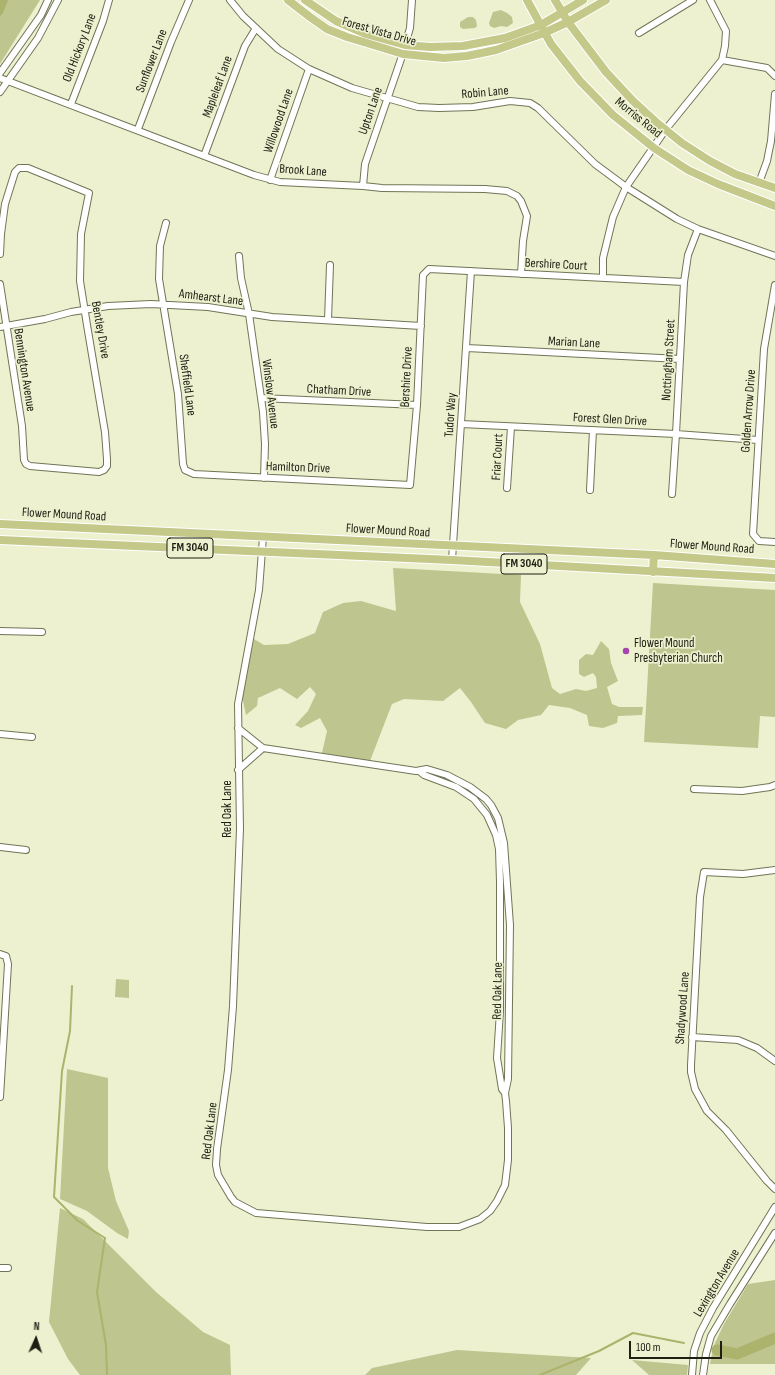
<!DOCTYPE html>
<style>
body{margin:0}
#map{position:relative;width:775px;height:1375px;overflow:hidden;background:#edf1d0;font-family:"Sofia Sans Condensed",sans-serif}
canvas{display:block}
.north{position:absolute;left:16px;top:1319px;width:40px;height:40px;-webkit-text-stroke:3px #edf1d0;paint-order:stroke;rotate:3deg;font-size:11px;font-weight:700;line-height:16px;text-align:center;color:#1d1f12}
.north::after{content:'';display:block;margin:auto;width:14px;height:18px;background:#1d1f12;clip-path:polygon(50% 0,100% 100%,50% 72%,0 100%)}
.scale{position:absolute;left:629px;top:1341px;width:93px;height:18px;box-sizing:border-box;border:2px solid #1d1f12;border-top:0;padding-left:5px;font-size:12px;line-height:14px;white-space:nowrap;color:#1d1f12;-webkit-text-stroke:3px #edf1d0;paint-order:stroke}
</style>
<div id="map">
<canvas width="775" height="1375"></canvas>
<div class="north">N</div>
<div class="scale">100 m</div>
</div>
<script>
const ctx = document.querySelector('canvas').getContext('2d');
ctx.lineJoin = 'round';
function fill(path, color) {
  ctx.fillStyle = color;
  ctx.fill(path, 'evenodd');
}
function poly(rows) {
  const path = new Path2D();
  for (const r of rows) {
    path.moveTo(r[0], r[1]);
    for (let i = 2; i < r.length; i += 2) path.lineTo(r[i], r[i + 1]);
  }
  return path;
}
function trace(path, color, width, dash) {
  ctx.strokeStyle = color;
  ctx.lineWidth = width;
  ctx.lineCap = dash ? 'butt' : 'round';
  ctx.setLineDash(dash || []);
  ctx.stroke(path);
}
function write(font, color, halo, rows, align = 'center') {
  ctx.font = font + ' "Sofia Sans Condensed",sans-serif';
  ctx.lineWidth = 3.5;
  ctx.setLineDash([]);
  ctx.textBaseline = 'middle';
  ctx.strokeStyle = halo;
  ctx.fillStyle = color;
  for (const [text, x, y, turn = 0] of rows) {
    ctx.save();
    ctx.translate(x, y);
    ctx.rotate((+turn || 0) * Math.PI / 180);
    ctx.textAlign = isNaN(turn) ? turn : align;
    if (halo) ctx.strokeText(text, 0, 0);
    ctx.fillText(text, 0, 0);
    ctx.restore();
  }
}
const green = poly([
 [0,0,40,0,0,64],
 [501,10,507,13,512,17,513,23,507,27,501,26,494,28,490,26,489,23,493,12],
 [468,17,473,17,476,20,477,26,475,28,463,29,460,27,460,22],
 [393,568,521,575,520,602,540,644,552,688,560,694,576,689,586,691,597,688,596,677,593,673,584,677,579,674,579,660,586,654,593,655,601,641,609,649,611,663,618,681,607,687,612,704,619,707,643,707,642,715,618,716,617,723,603,728,589,726,587,715,570,708,549,705,541,715,518,720,506,729,485,723,471,702,460,688,443,701,404,699,392,704,370,761,322,753,327,731,320,718,301,728,295,725,308,711,316,694,310,687,297,699,280,688,258,698,257,706,246,715,242,696,254,639,264,645,288,644,315,633,323,612,343,603,361,601,396,611],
 [653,583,775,590,775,717,760,716,758,748,644,742],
 [116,979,129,980,129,998,115,997],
 [67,1069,108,1078,108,1168,116,1201,129,1231,128,1239,117,1233,87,1211,60,1199],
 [60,1208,83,1219,156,1292,203,1332,230,1345,231,1375,80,1375,68,1359,49,1322],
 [775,1280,775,1364,710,1364,714,1345,724,1324,748,1284],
 [457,1350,591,1358,576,1375,365,1375,372,1368],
 [632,1360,688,1365,687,1375,649,1375]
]);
const water = poly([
 [0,0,8,0,3,13,0,16]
]);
const stream = poly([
 [72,986,70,1031,62,1071,54,1197,78,1221,105,1238,97,1292,106,1345,107,1375],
 [540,1375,599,1351,633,1333,684,1343]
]);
const river = poly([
 [717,1350,737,1354,775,1338]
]);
const minor = poly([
 [230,0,243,16,278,49,309,69,352,88,418,107,439,108,473,107,510,101,530,103,538,108,595,164,626,187,677,219,698,229,775,256],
 [639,33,693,0],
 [722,60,767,68,775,76],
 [0,73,41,15,48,0],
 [0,78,254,175,280,182,363,186,382,188,485,189,507,191,517,196,521,201,527,216,523,241,521,274],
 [0,92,38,38,58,0],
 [71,104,103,21,109,0],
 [138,129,171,42,189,0],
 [204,156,245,46,256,28],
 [270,180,309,69],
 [759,183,767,161,771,141,775,94],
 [363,186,365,164,401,59,410,28,412,0],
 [166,223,160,246,159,279,178,394,183,464,185,470,194,474,410,485,417,405,423,275,429,269,684,282],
 [0,254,1,234,5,204,15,172,19,168,28,168,89,193,81,234,80,281,87,325,105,432,107,459,107,466,104,470,99,472,30,466,26,464,24,460,22,426,0,284],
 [239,256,241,278,249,314,263,412,265,444,264,478],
 [603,278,603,258,613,217,626,187,666,129,722,60,725,46,726,31,710,0],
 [775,285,764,349,753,534,759,541,775,542],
 [328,320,330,265],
 [0,327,45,319,71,312,108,306,151,304,208,307,272,317,421,326],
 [467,348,680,359],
 [261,398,417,405],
 [461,424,676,434,758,440],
 [507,488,511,427],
 [590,490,593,430],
 [672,494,676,434,684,282,688,255,698,229],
 [263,537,259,590,238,704,240,829,233,1006,228,1070,217,1149,216,1165,218,1175,231,1197,235,1202,256,1213,427,1227,459,1227,480,1219,490,1211,497,1201,505,1185,508,1160,508,1128,506,1101,505,1093,502,1089,497,1058,500,1011,500,882,499,849,496,835,487,815,474,799,456,787,424,775,419,771],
 [452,560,471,271],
 [0,631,42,632],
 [238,728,263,748,416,771,427,769,447,775,470,787,486,799,491,805,498,818,504,843,510,925,508,1079,505,1093],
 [0,734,32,737],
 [238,770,263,748],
 [694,789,742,791,770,787,775,785],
 [0,847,26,850],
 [775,870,743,874,704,872,700,897,691,1065,691,1072,695,1089,707,1111,726,1130,767,1181,775,1189],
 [0,954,6,956,8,964,0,1097],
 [692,1037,738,1040,757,1048,775,1061],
 [0,1268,8,1268],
 [692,1375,694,1351,700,1333,713,1308,775,1207],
 [703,1375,706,1354,711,1336,730,1304,775,1233]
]);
const major = poly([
 [288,0,310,17,327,29,347,37,403,54,444,58,467,56,496,50,544,33,568,22,606,0],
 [305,0,336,21,366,34,405,45,430,47,463,46,505,38,541,25,583,0],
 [527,0,551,44,580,81,613,115,654,148,688,170,718,184,775,206],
 [555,0,568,22,606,72,633,101,656,122,682,143,710,161,735,174,775,188],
 [0,524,654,555,775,564],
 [0,540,452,560,775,578],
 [653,572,654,555]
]);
const markers = [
 [626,651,4,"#a644ac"]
];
const shields = [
 [190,548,46],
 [524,564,46]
];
const shieldNames = [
 ["FM 3040",190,548],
 ["FM 3040",524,564]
];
const streetNames = [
 ["Forest Vista Drive",379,32,16],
 ["Old Hickory Lane",80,48,-69],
 ["Sunflower Lane",152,61,-69],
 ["Mapleleaf Lane",218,87,-70],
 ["Robin Lane",485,93,-5],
 ["Upton Lane",371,111,-71],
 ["Morriss Road",638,118,39],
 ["Willowood Lane",279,121,-71],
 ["Brook Lane",303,171,4],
 ["Bershire Court",556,265,3],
 ["Amhearst Lane",211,298,7],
 ["Bentley Drive",100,330,80],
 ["Marian Lane",574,343,3],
 ["Nottingham Street",669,360,-87],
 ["Bennington Avenue",24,370,81],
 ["Bershire Drive",407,377,-87],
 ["Sheffield Lane",187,385,82],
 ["Chatham Drive",339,391,3],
 ["Winslow Avenue",270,394,83],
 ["Golden Arrow Drive",749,411,-86],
 ["Tudor Way",451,415,-86],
 ["Forest Glen Drive",610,420,3],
 ["Friar Court",498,457,-87],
 ["Hamilton Drive",298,468,2],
 ["Flower Mound Road",64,515,3],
 ["Flower Mound Road",388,531,3],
 ["Flower Mound Road",712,547,4],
 ["Red Oak Lane",228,809,-90],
 ["Red Oak Lane",498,991,-89],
 ["Shadywood Lane",683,1008,-86],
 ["Red Oak Lane",210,1131,-83],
 ["Lexington Avenue",717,1283,-59]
];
const poiNames = [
 ["Flower Mound",634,644],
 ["Presbyterian Church",634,659]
];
fill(green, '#bec58e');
fill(water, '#acb36c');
trace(stream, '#acb36c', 2);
trace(river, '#acb36c', 11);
trace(minor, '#717557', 8);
trace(major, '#fff', 10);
trace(minor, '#fff', 6);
trace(major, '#c4c889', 8);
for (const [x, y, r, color] of markers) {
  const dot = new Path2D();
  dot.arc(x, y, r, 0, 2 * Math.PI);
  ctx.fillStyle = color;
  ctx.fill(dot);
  trace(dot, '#edf1d0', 1.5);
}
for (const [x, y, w] of shields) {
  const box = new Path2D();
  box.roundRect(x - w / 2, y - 10, w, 20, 3);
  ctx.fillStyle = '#edf1d0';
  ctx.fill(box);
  trace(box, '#1d1f12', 1);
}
write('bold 12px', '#1d1f12', null, shieldNames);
write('13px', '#1d1f12', '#edf1d0', streetNames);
write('13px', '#1d1f12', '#edf1d0', poiNames, 'left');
</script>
